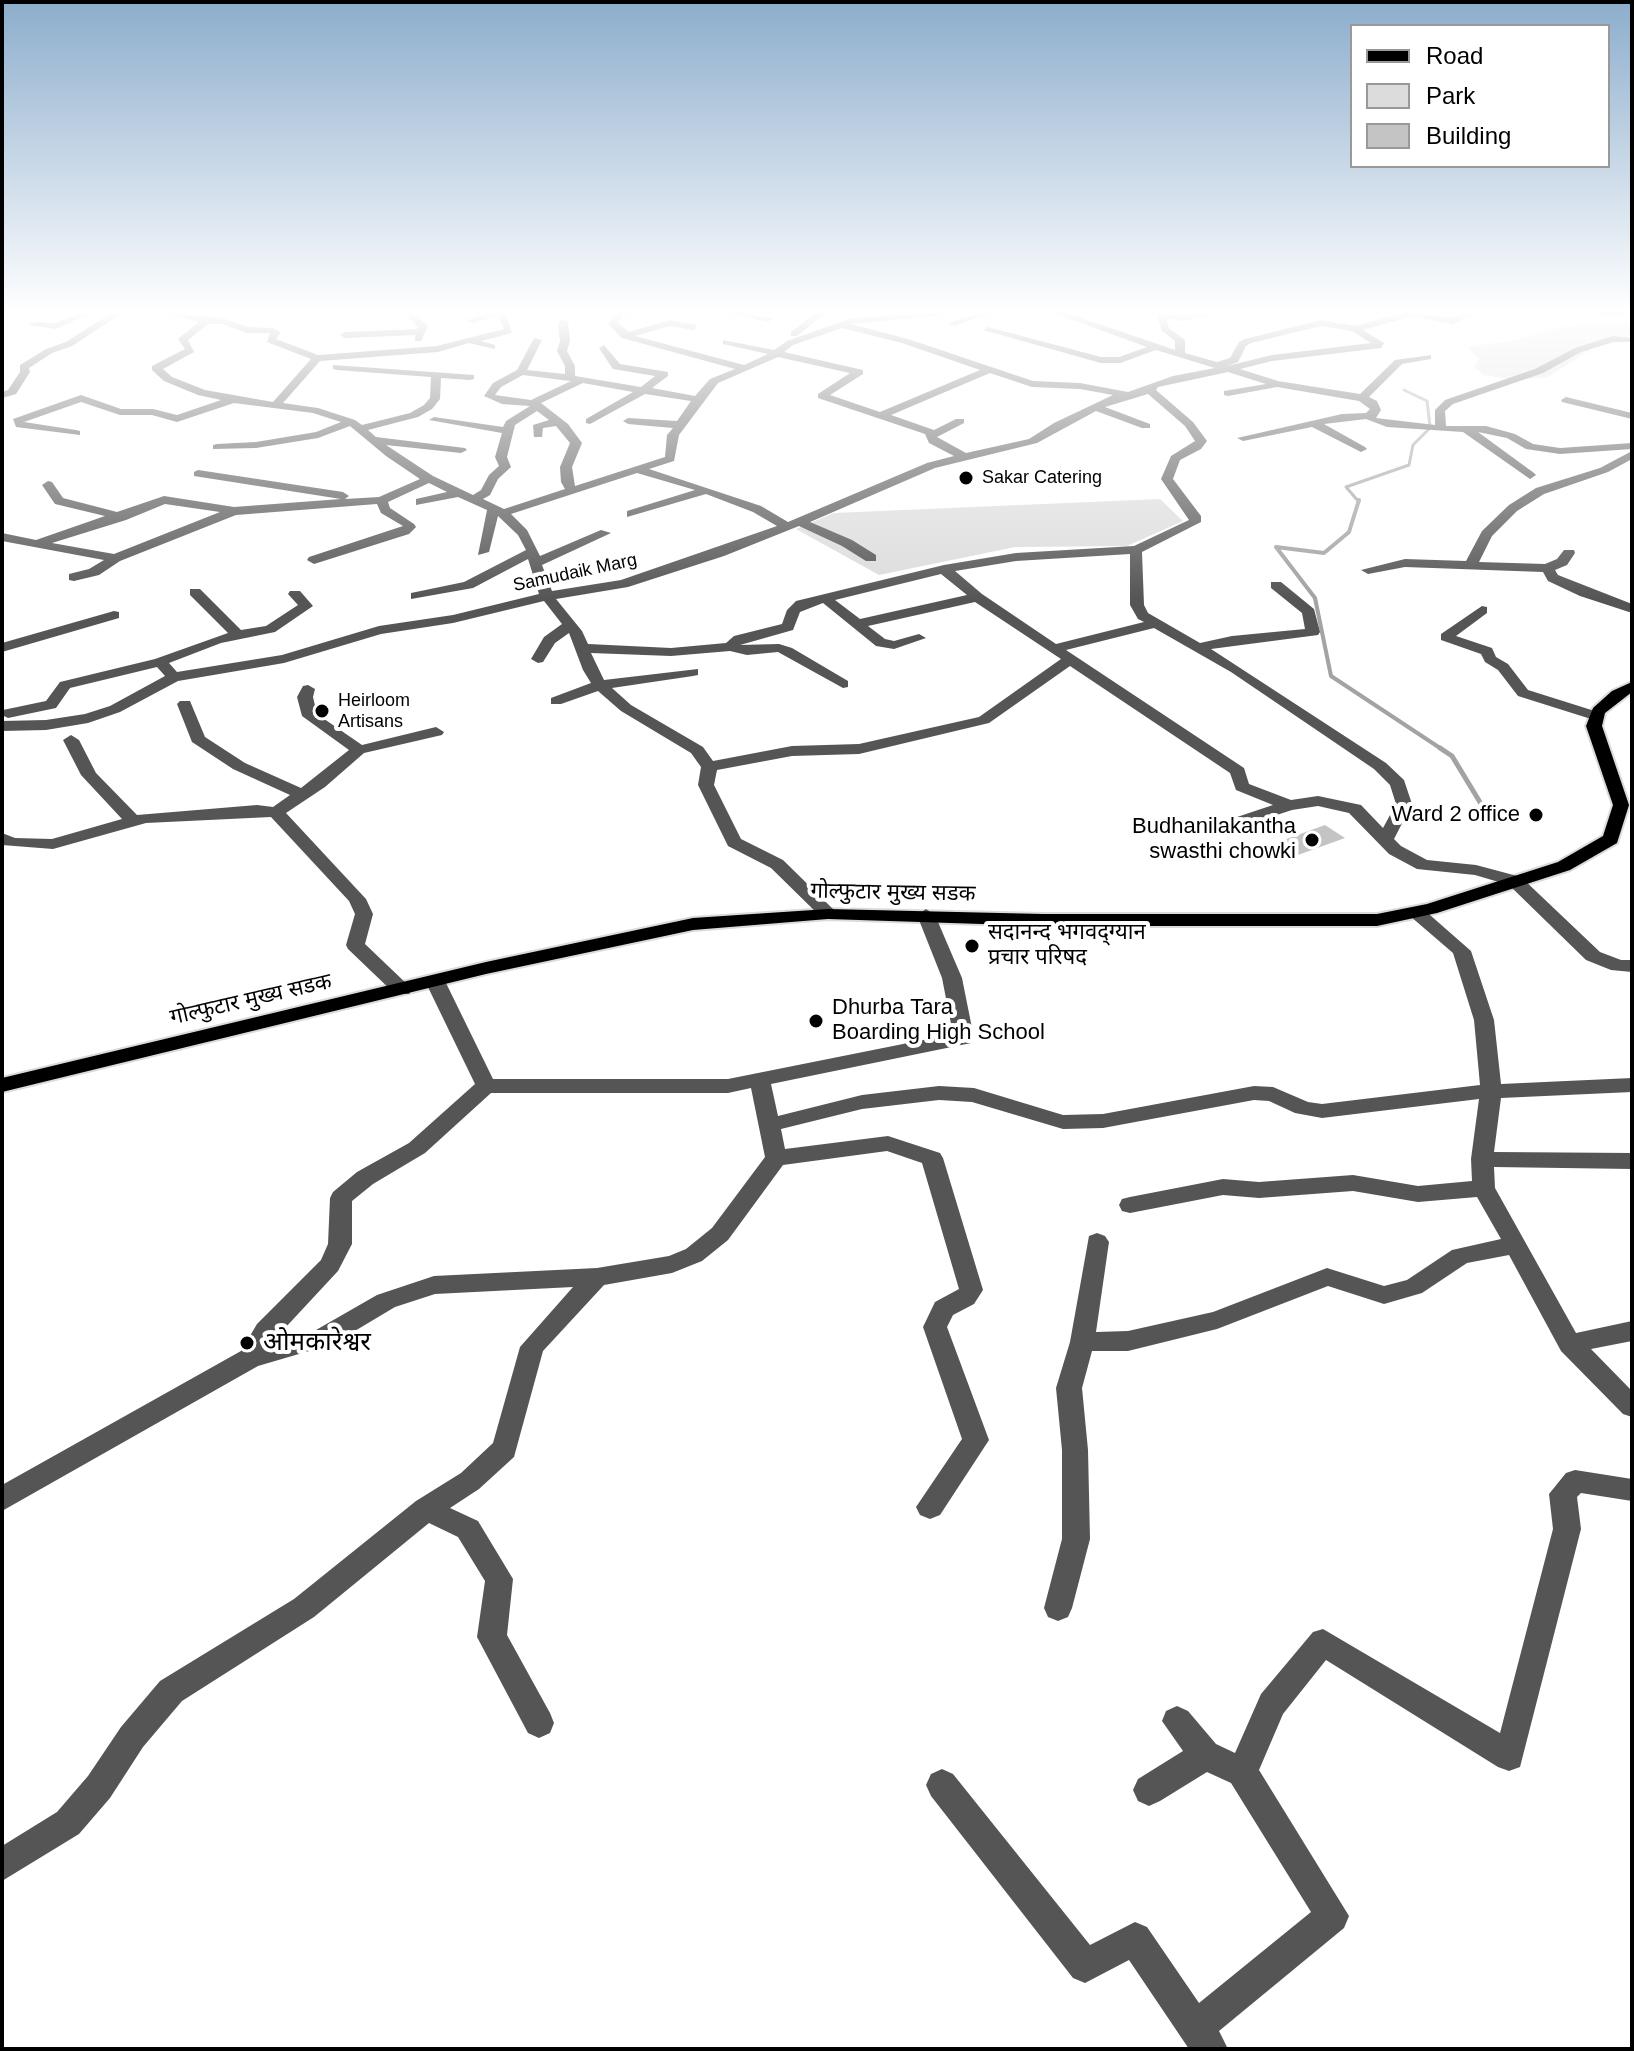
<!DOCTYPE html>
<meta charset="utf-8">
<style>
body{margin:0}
#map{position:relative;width:1634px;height:2051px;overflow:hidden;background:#fff;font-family:Arial,sans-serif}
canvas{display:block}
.frame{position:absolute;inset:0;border:4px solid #000;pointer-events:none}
.legend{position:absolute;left:1350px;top:24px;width:260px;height:144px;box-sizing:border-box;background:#fff;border:2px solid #999;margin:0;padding:10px 14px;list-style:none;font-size:24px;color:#000}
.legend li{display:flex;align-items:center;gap:16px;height:40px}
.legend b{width:40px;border:2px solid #999}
</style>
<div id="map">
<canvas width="1634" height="2051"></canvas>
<div class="frame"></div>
<ul class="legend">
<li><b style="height:10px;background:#000"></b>Road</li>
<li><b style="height:22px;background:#dcdcdc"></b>Park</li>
<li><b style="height:22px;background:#c4c4c4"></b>Building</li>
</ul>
</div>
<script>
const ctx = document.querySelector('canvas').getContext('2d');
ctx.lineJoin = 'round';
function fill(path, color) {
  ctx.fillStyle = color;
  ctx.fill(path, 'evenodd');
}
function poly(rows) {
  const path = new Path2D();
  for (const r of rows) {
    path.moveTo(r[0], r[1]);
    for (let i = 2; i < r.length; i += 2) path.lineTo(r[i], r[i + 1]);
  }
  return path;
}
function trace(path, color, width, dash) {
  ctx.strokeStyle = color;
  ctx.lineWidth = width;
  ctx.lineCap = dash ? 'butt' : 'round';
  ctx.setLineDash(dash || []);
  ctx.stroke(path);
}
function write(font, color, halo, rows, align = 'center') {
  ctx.font = font + ' Arial,"Noto Sans Devanagari",sans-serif';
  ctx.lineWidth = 8;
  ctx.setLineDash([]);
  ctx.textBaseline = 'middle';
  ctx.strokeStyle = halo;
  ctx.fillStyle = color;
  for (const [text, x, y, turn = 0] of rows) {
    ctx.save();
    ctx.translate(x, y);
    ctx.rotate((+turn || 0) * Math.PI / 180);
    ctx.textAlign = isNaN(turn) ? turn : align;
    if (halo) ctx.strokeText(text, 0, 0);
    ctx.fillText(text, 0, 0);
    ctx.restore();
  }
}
const green = poly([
 [1632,321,1632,339,1604,341,1548,377,1513,380,1484,375,1474,367,1479,359,1467,347,1516,340,1560,327],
 [1160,499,1183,521,1127,546,1015,547,879,575,796,529,834,513]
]);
const streamFar2 = poly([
 [1404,390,1427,401,1430,426],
 [1359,502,1346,487,1409,465,1413,445,1429,429]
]);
const streamFar1 = poly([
 [1359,500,1349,532,1324,553,1276,547,1315,598,1331,676,1443,750]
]);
const stream = poly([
 [1440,748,1452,756,1492,822]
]);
const building = poly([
 [1325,825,1345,838,1298,855,1278,842]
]);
const minor = poly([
 [82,312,94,312,56,329,29,325,34,322,55,323,82,312],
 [113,312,124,312,72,346,52,353,29,368,30,372,16,394,2,398,2,392,8,390,20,372,20,365,46,349,66,342,113,312],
 [160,312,223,318,248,327,272,328,281,332,276,339,318,355,437,346,504,329,498,316,473,323,468,320,491,312,505,312,512,333,481,341,495,345,495,349,469,343,438,352,320,361,283,403,318,408,355,420,362,425,410,413,424,405,430,398,431,377,337,370,333,369,333,365,474,375,474,379,470,380,441,378,440,399,432,409,418,417,368,430,376,437,465,448,467,450,461,453,386,445,433,476,473,495,481,490,489,475,499,466,495,457,502,433,429,420,434,417,503,427,506,421,530,406,502,404,484,396,493,383,517,370,534,338,542,340,527,370,565,374,565,366,557,351,560,341,558,322,563,319,568,322,570,341,567,351,575,366,575,376,641,387,655,376,613,369,599,348,604,345,620,364,668,372,668,376,652,388,695,396,710,379,735,369,622,338,608,324,617,312,633,312,623,316,618,323,629,332,670,320,697,325,694,330,670,326,635,336,744,365,768,354,723,344,723,340,774,350,787,341,852,318,945,312,941,315,851,324,908,339,1033,381,1080,383,1128,392,1173,376,1215,368,1156,350,1120,363,1101,363,983,330,988,327,1101,357,1119,357,1147,347,1051,312,1064,312,1175,350,1175,341,1162,331,1157,316,1148,312,1183,315,1220,312,1183,321,1166,318,1169,328,1185,340,1185,353,1217,362,1230,358,1239,342,1245,339,1321,320,1355,326,1406,312,1451,318,1466,312,1478,312,1452,324,1412,316,1363,330,1384,343,1381,348,1272,361,1240,369,1278,381,1360,394,1395,360,1431,355,1431,359,1402,364,1369,397,1377,401,1381,410,1376,418,1435,425,1435,410,1445,400,1535,369,1575,348,1613,336,1631,338,1631,342,1614,342,1581,352,1543,373,1453,404,1445,411,1446,426,1486,426,1515,434,1533,444,1560,448,1632,443,1632,449,1560,454,1526,449,1507,438,1478,432,1534,473,1536,475,1530,479,1463,432,1387,427,1366,419,1324,424,1365,447,1367,449,1361,452,1312,427,1243,441,1237,438,1342,414,1366,413,1370,409,1359,401,1277,387,1228,396,1224,395,1224,391,1266,384,1228,372,1158,387,1156,390,1193,422,1207,441,1201,449,1180,460,1173,479,1201,516,1201,522,1142,552,1144,605,1148,613,1200,643,1232,636,1305,629,1302,613,1271,588,1271,582,1281,582,1314,609,1320,632,1318,635,1211,649,1386,763,1404,780,1412,804,1394,839,1401,846,1427,860,1476,865,1521,877,1600,952,1621,960,1632,960,1632,972,1611,970,1586,960,1509,885,1475,875,1417,869,1389,854,1349,813,1318,806,1292,810,1228,831,1222,830,1219,826,1222,822,1273,805,1236,790,1230,773,1070,666,989,723,859,754,792,756,717,770,714,785,741,839,783,860,834,910,837,914,834,918,828,919,822,918,771,868,728,846,698,785,701,767,691,753,621,711,598,691,561,704,551,704,551,698,591,683,583,670,569,633,555,643,543,662,538,663,531,659,544,637,562,624,544,601,453,623,381,634,284,663,178,681,120,712,88,723,46,730,2,731,2,721,46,720,85,714,110,706,165,676,157,667,70,688,56,708,8,718,2,715,3,710,46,701,60,682,155,659,228,633,190,595,190,589,200,589,241,630,266,626,298,605,288,594,290,591,300,591,313,606,275,632,221,643,169,663,177,672,282,655,379,626,453,615,539,594,528,559,473,588,411,599,411,593,464,582,526,550,518,535,498,516,489,552,478,555,487,510,458,497,416,505,416,499,447,492,429,483,388,502,390,508,414,524,416,527,409,534,314,564,307,560,309,557,403,526,381,513,377,504,236,515,120,561,99,575,74,581,69,580,69,574,89,569,104,560,2,541,2,533,36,540,105,516,55,504,42,485,48,481,52,482,63,498,117,512,164,496,234,507,341,499,194,476,194,472,198,470,343,492,349,496,345,499,379,497,420,479,386,456,350,426,318,438,256,448,213,449,213,445,217,444,256,442,316,432,341,422,313,413,234,403,177,422,152,415,120,415,81,402,24,422,76,430,80,431,80,435,16,427,13,419,81,395,121,409,153,409,177,415,221,400,198,395,164,381,152,370,152,366,185,349,178,339,199,322,160,312],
 [208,324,222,324,247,333,270,333,267,342,311,359,273,402,205,390,172,377,163,369,194,352,188,340,208,324],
 [1321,326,1352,331,1371,343,1272,355,1227,366,1238,362,1246,346,1251,343,1321,326],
 [842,328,902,343,980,370,880,412,830,395,863,374,863,370,784,352,793,345,842,328],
 [778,357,850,373,818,394,818,398,925,434,929,443,954,456,927,463,788,522,761,506,649,469,674,461,679,435,718,383,778,357],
 [990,373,1032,387,1080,389,1113,395,1054,423,1029,439,966,453,937,437,964,423,964,419,956,419,934,430,891,415,990,373],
 [523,375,570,381,571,381,531,400,495,395,501,387,523,375],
 [583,383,633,392,586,419,586,423,590,424,645,394,691,401,677,421,628,418,623,421,628,424,673,428,667,435,665,457,575,486,572,467,582,443,568,424,541,403,583,383],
 [1148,394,1185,426,1195,441,1171,456,1161,479,1189,520,1134,546,1016,553,944,565,796,601,787,610,782,624,734,636,726,643,671,648,588,644,582,631,556,599,628,587,724,556,799,526,842,546,866,561,876,561,876,555,852,540,810,522,935,468,1037,443,1096,411,1142,428,1150,428,1150,424,1105,407,1148,394],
 [537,411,549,420,533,425,534,437,542,437,543,428,556,426,570,443,560,467,561,482,565,489,504,509,483,499,490,495,498,479,511,467,507,457,515,425,537,411],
 [637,473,695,490,627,511,627,517,706,494,753,512,777,526,621,580,552,591,542,565,611,533,601,530,540,556,527,530,511,514,637,473],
 [165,504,220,512,114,554,52,543,126,520,165,504],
 [1130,554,1130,605,1138,619,1144,622,1056,644,982,594,955,571,1016,561,1130,554],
 [941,574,967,595,860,619,835,600,941,574],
 [975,602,1061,659,979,717,859,744,792,746,713,761,703,747,631,705,612,688,693,676,698,675,698,669,604,680,591,653,671,656,730,651,747,655,778,652,843,688,848,687,848,681,792,648,779,644,740,645,793,630,800,612,823,603,876,646,894,649,926,638,919,634,894,641,885,639,868,626,975,602],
 [1154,628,1231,672,1374,769,1390,785,1396,804,1383,828,1361,805,1318,796,1291,800,1249,784,1244,768,1066,650,1154,628],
 [403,312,412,312,428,326,421,341,415,341,415,335,345,338,340,335,345,332,417,329,418,327,403,312],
 [721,312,741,312,773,319,768,322,721,312],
 [817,312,827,312,797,336,791,336,791,332,817,312],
 [981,312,995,312,954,326,949,323,981,312],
 [1592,312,1632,312,1632,316,1597,315,1592,312],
 [1566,397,1632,413,1632,419,1562,402,1561,400,1566,397],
 [1632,451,1632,459,1608,472,1544,494,1517,511,1492,536,1479,562,1545,564,1557,559,1564,550,1574,550,1575,553,1567,565,1555,570,1558,575,1632,604,1632,613,1580,596,1548,581,1543,572,1405,567,1368,574,1361,570,1405,559,1466,561,1482,531,1509,505,1536,488,1600,468,1632,451],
 [1482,606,1487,607,1487,613,1456,636,1492,648,1496,657,1508,664,1528,690,1601,713,1601,719,1591,719,1518,696,1498,670,1485,662,1481,654,1441,640,1441,634,1482,606],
 [114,611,119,612,119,618,2,652,2,643,114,611],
 [308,685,315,689,313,697,317,714,362,745,436,727,444,732,442,735,364,753,325,787,286,813,366,899,373,914,365,944,409,986,412,990,409,994,395,994,348,949,346,945,355,914,349,901,271,817,146,823,53,849,2,845,2,833,15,838,52,839,122,819,81,775,63,740,71,735,79,740,96,773,137,815,257,805,273,807,290,795,233,769,192,742,177,704,180,701,190,701,205,737,245,763,301,788,349,750,302,716,297,697,303,686,308,685],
 [1416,907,1422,908,1471,951,1494,1020,1501,1084,1632,1078,1632,1092,1501,1098,1494,1152,1632,1153,1632,1169,1494,1167,1495,1188,1576,1333,1632,1321,1632,1341,1591,1349,1632,1391,1632,1417,1623,1414,1561,1351,1509,1255,1467,1263,1422,1293,1384,1304,1328,1286,1217,1329,1128,1351,1092,1351,1082,1388,1088,1450,1090,1539,1072,1608,1068,1617,1058,1621,1048,1617,1044,1608,1062,1539,1062,1450,1056,1388,1070,1342,1089,1236,1097,1233,1105,1236,1109,1242,1096,1332,1128,1331,1213,1312,1327,1268,1384,1286,1407,1280,1452,1250,1501,1239,1477,1197,1418,1202,1353,1191,1259,1198,1223,1195,1130,1213,1122,1211,1119,1205,1122,1199,1130,1197,1223,1179,1259,1182,1353,1175,1418,1186,1472,1181,1471,1159,1479,1099,1322,1118,1295,1113,1269,1101,1254,1100,1103,1128,1063,1129,972,1102,939,1100,862,1109,781,1129,785,1149,888,1136,940,1153,943,1158,983,1290,974,1304,953,1315,947,1327,989,1440,940,1515,930,1519,920,1515,916,1507,962,1439,923,1327,935,1302,959,1289,922,1163,887,1151,783,1165,728,1240,702,1261,672,1273,604,1285,543,1351,514,1457,479,1489,450,1508,478,1521,513,1579,507,1635,550,1713,554,1723,550,1733,539,1738,528,1733,477,1637,485,1581,458,1537,429,1523,314,1617,182,1701,143,1747,110,1798,79,1834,2,1881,2,1846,57,1812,88,1776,121,1727,160,1681,294,1599,416,1501,461,1473,493,1443,520,1347,573,1287,435,1294,395,1307,333,1344,258,1366,2,1511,2,1485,241,1351,257,1324,321,1260,328,1244,330,1198,333,1192,357,1172,409,1143,475,1084,425,981,428,977,442,977,445,981,493,1079,728,1079,953,1034,942,978,917,915,926,909,935,915,962,978,974,1038,971,1043,771,1084,778,1116,862,1095,939,1086,974,1088,1063,1115,1103,1114,1254,1086,1273,1087,1308,1102,1322,1104,1480,1085,1474,1020,1453,953,1410,916,1407,912,1410,908,1416,907],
 [751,1088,765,1157,712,1228,686,1249,669,1256,597,1268,434,1276,377,1295,316,1330,272,1342,338,1271,352,1244,352,1201,373,1184,425,1153,491,1093,728,1093,751,1088],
 [1575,1470,1632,1479,1632,1501,1581,1493,1577,1497,1581,1529,1520,1767,1509,1771,1498,1767,1326,1660,1283,1714,1259,1770,1349,1916,1344,1928,1219,2031,1228,2049,1189,2049,1129,1960,1085,1983,1073,1978,931,1796,926,1785,931,1774,942,1769,953,1774,1090,1945,1135,1922,1147,1927,1199,2003,1311,1912,1231,1783,1207,1772,1160,1801,1149,1806,1138,1801,1133,1790,1138,1779,1183,1751,1162,1721,1166,1711,1177,1706,1188,1711,1216,1744,1235,1753,1261,1694,1313,1632,1323,1629,1500,1733,1553,1529,1549,1494,1566,1473,1575,1470]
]);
const major = poly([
 [1632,682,1632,692,1605,713,1602,726,1629,805,1617,843,1570,870,1437,913,1377,926,1043,926,828,919,693,930,486,974,2,1092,2,1078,486,962,693,918,828,909,1043,914,1377,914,1427,904,1558,862,1603,836,1613,805,1586,726,1593,708,1612,691,1632,682]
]);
const markers = [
 [966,478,8,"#000"],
 [322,711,8,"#000"],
 [1536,815,8,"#000"],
 [1312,840,8,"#000"],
 [972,946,8,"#000"],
 [816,1021,8,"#000"],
 [247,1343,8,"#000"]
];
const farPoinames = [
 ["Sakar Catering",982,478],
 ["Heirloom",338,701],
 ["Artisans",338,722]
];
const farStreetnames = [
 ["Samudaik Marg",575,573,-12]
];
const poiNames = [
 ["Ward 2 office",1520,815],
 ["Budhanilakantha",1296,827],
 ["swasthi chowki",1296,852],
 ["सदानन्द भगवद्ग्यान",988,933,"left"],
 ["प्रचार परिषद",988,958,"left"],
 ["Dhurba Tara",832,1008,"left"],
 ["Boarding High School",832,1033,"left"]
];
const streetNames = [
 ["गोल्फुटार मुख्य सडक",893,893,1],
 ["गोल्फुटार मुख्य सडक",251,1000,-13]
];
const nearPoinames = [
 ["ओमकारेश्वर",263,1343]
];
fill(green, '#dcdcdc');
trace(streamFar2, '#a3a3a3', 3);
trace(streamFar1, '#a3a3a3', 4);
trace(stream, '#a3a3a3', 5);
fill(building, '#c4c4c4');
trace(major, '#dbdbdb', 4);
fill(minor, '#555');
fill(major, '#000');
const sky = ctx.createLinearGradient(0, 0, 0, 599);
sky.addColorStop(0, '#8cadcc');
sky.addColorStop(0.52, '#fff');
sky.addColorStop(1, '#ffffff00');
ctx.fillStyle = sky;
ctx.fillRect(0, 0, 1634, 599);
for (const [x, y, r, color] of markers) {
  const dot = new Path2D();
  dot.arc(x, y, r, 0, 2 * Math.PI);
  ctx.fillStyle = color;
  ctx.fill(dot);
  trace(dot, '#fff', 3);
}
write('18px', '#000', '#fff', farPoinames, 'left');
write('18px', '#000', '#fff', farStreetnames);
write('22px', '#000', '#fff', poiNames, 'right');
write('22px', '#000', '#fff', streetNames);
write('26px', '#000', '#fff', nearPoinames, 'left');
</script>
